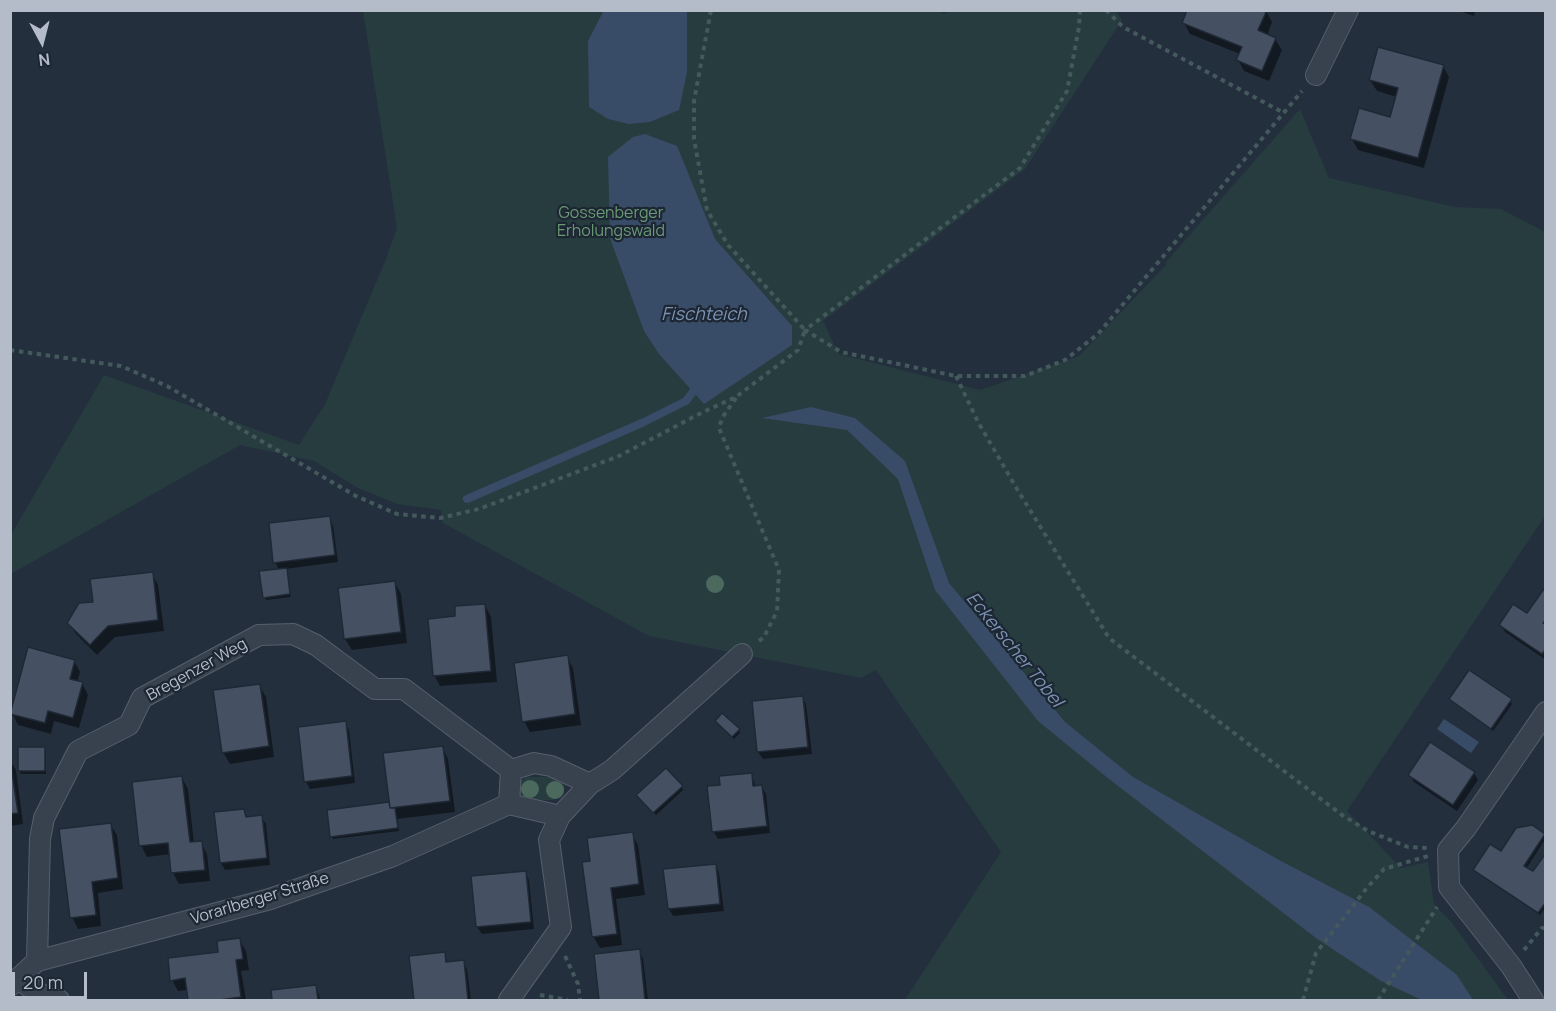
<!DOCTYPE html>
<meta charset="utf-8">
<style>
body{margin:0}
#map{position:relative;width:1556px;height:1011px;overflow:hidden;background:#242f3e;font-family:Manrope,sans-serif}
canvas{display:block}
.frame{position:absolute;inset:0;border:12px solid #b4bcc9;pointer-events:none}
.north{position:absolute;left:12px;top:12px;width:60px;height:60px;-webkit-text-stroke:4px #1d2633;paint-order:stroke;rotate:173deg;font-size:16px;font-weight:700;line-height:24px;text-align:center;color:#b4bcc9}
.north::after{content:'';display:block;margin:auto;width:21px;height:27px;background:#b4bcc9;clip-path:polygon(50% 0,100% 100%,50% 72%,0 100%)}
.scale{position:absolute;left:12px;top:972px;width:75px;height:27px;box-sizing:border-box;border:3px solid #b4bcc9;border-top:0;padding-left:8px;font-size:18px;line-height:21px;white-space:nowrap;color:#b4bcc9;-webkit-text-stroke:4px #1d2633;paint-order:stroke}
</style>
<div id="map">
<canvas width="1556" height="1011"></canvas>
<div class="frame"></div>
<div class="north">N</div>
<div class="scale">20 m</div>
</div>
<script>
const ctx = document.querySelector('canvas').getContext('2d');
ctx.lineJoin = 'round';
function fill(path, color) {
  ctx.fillStyle = color;
  ctx.fill(path, 'evenodd');
}
function poly(rows) {
  const path = new Path2D();
  for (const r of rows) {
    path.moveTo(r[0], r[1]);
    for (let i = 2; i < r.length; i += 2) path.lineTo(r[i], r[i + 1]);
  }
  return path;
}
function trace(path, color, width, dash) {
  ctx.strokeStyle = color;
  ctx.lineWidth = width;
  ctx.lineCap = dash ? 'butt' : 'round';
  ctx.setLineDash(dash || []);
  ctx.stroke(path);
}
function write(font, color, halo, rows, align = 'center') {
  ctx.font = font + ' Manrope,sans-serif';
  ctx.lineWidth = 4.5;
  ctx.setLineDash([]);
  ctx.textBaseline = 'middle';
  ctx.strokeStyle = halo;
  ctx.fillStyle = color;
  for (const [text, x, y, turn = 0] of rows) {
    ctx.save();
    ctx.translate(x, y);
    ctx.rotate((+turn || 0) * Math.PI / 180);
    ctx.textAlign = isNaN(turn) ? turn : align;
    if (halo) ctx.strokeText(text, 0, 0);
    ctx.fillText(text, 0, 0);
    ctx.restore();
  }
}
const green = poly([
 [939,10,944,14,951,10,1116,11,1122,20,1025,169,823,321,839,354,980,390,1079,356,1166,265,1166,262,1300,109,1329,178,1455,207,1501,209,1545,232,1545,516,1347,811,1401,868,1428,862,1434,904,1452,923,1508,1000,905,1000,1001,852,876,670,861,678,649,636,443,523,441,510,397,504,358,488,314,461,240,445,11,574,11,535,104,375,299,445,325,404,386,259,397,228,363,11],
 [527,777,554,777,564,784,564,795,553,800,528,800,518,795,517,783]
]);
const water = poly([
 [604,10,687,11,687,72,679,110,650,122,629,124,608,119,589,107,588,41],
 [645,134,677,146,715,239,792,326,792,345,704,404,659,354,644,331,610,238,608,157,633,137],
 [811,407,855,418,905,461,949,583,1065,722,1133,777,1279,860,1369,907,1457,975,1473,1000,1422,1000,1381,981,1316,938,1109,779,1038,721,935,590,898,479,847,430,762,418],
 [1444,719,1479,742,1471,753,1437,729]
]);
const shadow = poly([
 [1456,10,1475,10,1474,16],
 [1266,11,1272,22,1267,36,1275,39,1282,50,1269,81,1244,71,1238,60,1240,54,1190,34,1184,23],
 [1443,66,1449,77,1424,168,1358,150,1352,139,1391,119,1397,97,1377,91,1370,80],
 [329,518,333,525,338,562,285,569,291,597,266,600,265,597,279,570,275,562],
 [152,574,158,585,164,631,115,637,97,655,76,634,69,623,94,603],
 [395,583,401,594,407,643,352,650,345,639],
 [1546,589,1546,660,1505,632,1501,625,1528,615],
 [485,605,491,617,497,682,440,686,434,675,457,617],
 [567,657,573,668,581,725,530,732,524,721],
 [74,661,80,672,77,682,82,683,88,695,79,728,54,721,51,734,18,725,12,713],
 [259,685,266,697,274,757,230,764,223,752],
 [802,697,806,704,812,754,763,759,758,752],
 [1451,699,1510,700,1512,704,1493,731],
 [717,721,739,730,740,733,734,739],
 [345,723,349,730,355,783,310,789,306,782],
 [442,747,448,759,455,812,397,819,399,831,333,839,332,836,389,804,392,809,385,754],
 [44,749,46,752,46,774,21,774,19,771],
 [10,761,16,770,23,824,10,826],
 [1474,773,1478,780,1457,811,1414,782,1410,775],
 [751,774,756,787,762,787,766,794,770,833,718,839,714,832,722,786],
 [182,778,188,789,194,843,201,843,207,854,210,881,179,884,173,873,171,854,147,857,141,845],
 [682,787,683,790,656,815,640,798],
 [244,811,248,819,261,817,266,824,270,865,225,870,221,863],
 [110,824,117,835,123,889,98,893,101,926,78,929,72,917],
 [632,834,638,845,645,895,616,899,622,945,600,948,593,936,592,862],
 [1544,835,1546,838,1526,869,1533,874,1546,856,1546,907,1540,915,1477,873,1475,870,1501,853],
 [715,865,719,873,724,911,673,916,669,909,665,871],
 [525,872,529,880,534,929,482,934,477,927],
 [239,940,246,951,249,970,241,971,246,1000,190,1000,188,990,178,991,172,980,220,953],
 [639,951,643,958,648,1000,601,1000,596,955],
 [444,953,448,963,463,962,467,969,471,1000,415,1000,410,957],
 [315,986,319,994,320,1000,273,1000,272,991]
]);
const stream = poly([
 [467,499,642,423,686,401,699,384]
]);
const building = poly([
 [1187,10,1267,10,1258,30,1276,38,1262,71,1236,60,1242,47,1182,23,1187,10],
 [1378,47,1444,65,1418,158,1350,139,1359,108,1390,117,1398,88,1369,80,1378,47],
 [330,516,335,555,273,563,269,523,330,516],
 [287,568,290,594,263,598,259,571,287,568],
 [153,572,158,620,108,626,90,645,67,623,79,603,93,602,90,579,153,572],
 [395,581,401,632,344,639,338,588,395,581],
 [1546,586,1546,620,1543,623,1546,625,1546,649,1542,654,1499,625,1513,604,1527,613,1546,586],
 [485,604,491,671,433,676,428,619,455,616,455,606,485,604],
 [28,647,75,660,70,679,83,682,73,718,48,711,45,723,10,714,28,647],
 [568,655,575,714,522,722,514,663,568,655],
 [1469,670,1512,699,1491,729,1449,699,1469,670],
 [260,684,269,746,222,753,213,690,260,684],
 [803,696,808,747,757,752,752,701,803,696],
 [722,713,740,729,732,737,715,721,722,713],
 [346,721,352,776,304,782,298,727,346,721],
 [1430,742,1475,772,1453,805,1408,775,1430,742],
 [443,746,450,801,390,808,383,753,443,746],
 [18,747,45,747,45,771,18,771,18,747],
 [10,759,18,813,10,814,10,759],
 [666,768,683,786,653,813,636,795,666,768],
 [752,773,753,786,762,785,767,826,712,832,707,786,720,785,719,776,752,773],
 [182,776,190,842,202,841,205,870,171,873,168,843,139,846,132,782,182,776],
 [389,802,390,808,395,808,398,828,330,837,327,810,389,802],
 [244,809,246,817,262,815,267,858,220,863,214,812,244,809],
 [111,823,118,878,92,882,96,915,70,918,59,829,111,823],
 [1532,825,1545,834,1524,866,1533,871,1546,853,1546,902,1538,913,1473,870,1490,844,1501,851,1516,828,1532,825],
 [633,832,639,884,611,888,617,934,592,937,582,862,590,861,587,838,633,832],
 [716,864,720,904,668,909,663,869,716,864],
 [526,871,531,922,476,927,471,876,526,871],
 [240,938,243,959,236,960,241,997,220,1000,188,1000,185,978,170,981,168,958,218,952,217,941,240,938],
 [640,949,645,1000,599,1000,594,954,640,949],
 [445,952,446,962,464,960,468,1000,414,1000,409,956,445,952],
 [316,985,318,1000,272,1000,271,990,316,985]
]);
const path = poly([
 [1080,10,1079,27,1067,91,1020,168,805,330,841,352,956,376,1025,376,1065,360,1098,334,1302,91],
 [1106,10,1123,27,1284,113],
 [10,350,121,366,167,386,356,496,397,514,440,518,479,509,619,456,703,412,736,397,798,350,805,330,728,245,707,210,694,139,694,101,711,10],
 [956,376,978,422,1017,489,1109,638,1342,815,1368,831,1408,847,1428,848],
 [736,398,722,418,719,428,779,570,777,611,764,637,759,641],
 [1524,950,1542,928,1546,928],
 [565,956,578,984,580,1000],
 [540,995,568,1000],
 [1303,1000,1316,953,1366,889,1384,869,1428,856],
 [1378,1000,1437,907]
]);
const minor = poly([
 [1316,75,1348,10],
 [509,804,511,770,534,763,551,766,590,784],
 [37,961,40,839,44,818,78,751,129,725,142,698,259,635,293,634,316,645,375,689,404,689,511,770],
 [19,980,47,998,59,1000],
 [10,986,37,961,270,899,393,856,509,804,560,816,590,784,612,770,742,654],
 [509,1000,561,927,549,840,560,816],
 [1533,1000,1511,966,1449,887,1448,850,1466,828,1546,712]
]);
const trees = [
 [715,584],
 [530,789],
 [555,790]
];
const parkNames = [
 ["Gossenberger",611,214],
 ["Erholungswald",611,232]
];
const streetNames = [
 ["Bregenzer Weg",197,670,-29],
 ["Vorarlberger Straße",260,899,-17]
];
const waterNames = [
 ["Fischteich",704,315],
 ["Eckerscher Tobel",1014,650,51]
];
fill(green, '#263c3f');
fill(water, '#394c67');
fill(shadow, '#0007');
trace(stream, '#394c67', 8);
fill(building, '#455162');
trace(building, '#1f2835', 1.5);
trace(minor, '#565f6c', 22);
trace(path, '#44595c', 4, [4.5, 4.5]);
trace(minor, '#38414e', 20);
ctx.fillStyle = '#4b6a5d';
for (const [x, y] of trees) {
  ctx.beginPath();
  ctx.arc(x, y, 9, 0, 2 * Math.PI);
  ctx.fill();
}
write('16px', '#6b9a76', '#1d2633', parkNames);
write('16px', '#b4bcc9', '#1d2633', streetNames);
write('italic 18px', '#7c92b1', '#1d2633', waterNames);
</script>
